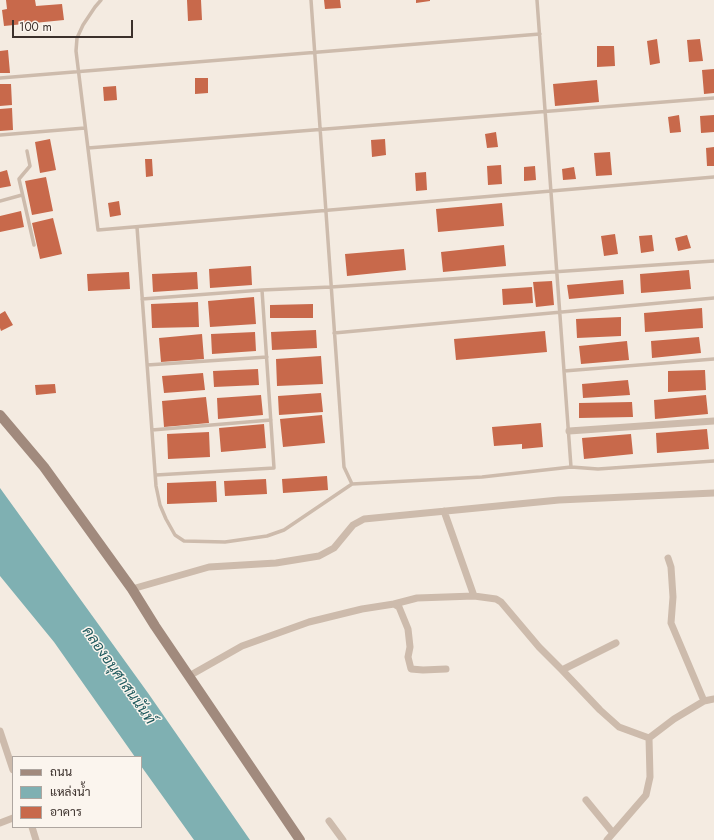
<!DOCTYPE html>
<meta charset="utf-8">
<style>
body{margin:0}
#map{position:relative;width:714px;height:840px;overflow:hidden;background:#f4ebe1;font-family:Jost,Sarabun,sans-serif}
canvas{display:block}
.legend{position:absolute;left:12px;top:756px;width:130px;height:72px;box-sizing:border-box;background:#fbf5ee;border:1px solid #aea6a0;margin:0;padding:5px 7px;list-style:none;font-size:12px;color:#3b302b}
.legend li{display:flex;align-items:center;gap:8px;height:20px}
.legend b{width:20px;border:1px solid #aea6a0}
.scale{position:absolute;left:12px;top:20px;width:121px;height:18px;box-sizing:border-box;border:2px solid #3b302b;border-top:0;padding-left:5px;font-size:12px;line-height:14px;white-space:nowrap;color:#3b302b;-webkit-text-stroke:3px #fbf5ee;paint-order:stroke}
</style>
<div id="map">
<canvas width="714" height="840"></canvas>
<ul class="legend">
<li><b style="height:5px;background:#a18a7d"></b>ถนน</li>
<li><b style="height:11px;background:#7fb0b2"></b>แหล่งน้ำ</li>
<li><b style="height:11px;background:#c8694b"></b>อาคาร</li>
</ul>
<div class="scale">100 m</div>
</div>
<script>
const ctx = document.querySelector('canvas').getContext('2d');
ctx.lineJoin = 'round';
function fill(path, color) {
  ctx.fillStyle = color;
  ctx.fill(path, 'evenodd');
}
function poly(rows) {
  const path = new Path2D();
  for (const r of rows) {
    path.moveTo(r[0], r[1]);
    for (let i = 2; i < r.length; i += 2) path.lineTo(r[i], r[i + 1]);
  }
  return path;
}
function trace(path, color, width, dash) {
  ctx.strokeStyle = color;
  ctx.lineWidth = width;
  ctx.lineCap = dash ? 'butt' : 'round';
  ctx.setLineDash(dash || []);
  ctx.stroke(path);
}
function write(font, color, halo, rows, align = 'center') {
  ctx.font = font + ' Jost,Sarabun,sans-serif';
  ctx.lineWidth = 3;
  ctx.setLineDash([]);
  ctx.textBaseline = 'middle';
  ctx.strokeStyle = halo;
  ctx.fillStyle = color;
  for (const [text, x, y, turn = 0] of rows) {
    ctx.save();
    ctx.translate(x, y);
    ctx.rotate((+turn || 0) * Math.PI / 180);
    ctx.textAlign = isNaN(turn) ? turn : align;
    if (halo) ctx.strokeText(text, 0, 0);
    ctx.fillText(text, 0, 0);
    ctx.restore();
  }
}
const water = poly([
 [0,488,148,693,250,840,194,840,141,766,141,757,135,757,54,642,0,576]
]);
const building = poly([
 [6,0,35,0,36,6,62,4,64,20,4,26,2,10,7,9],
 [187,0,201,0,202,20,188,21],
 [324,0,340,0,341,8,325,9],
 [416,0,430,0,430,1,416,3],
 [657,39,660,63,650,65,647,41],
 [700,39,703,61,689,62,687,40],
 [597,46,614,46,615,66,597,67],
 [8,50,10,73,0,73,0,51],
 [714,69,714,93,704,94,702,70],
 [195,78,208,78,208,93,195,94],
 [597,80,599,102,555,106,553,84],
 [0,84,11,84,12,105,0,106],
 [116,86,117,100,104,101,103,87],
 [12,108,13,130,0,131,0,109],
 [679,115,681,132,670,133,668,117],
 [714,115,714,132,701,133,700,116],
 [496,132,498,147,487,148,485,134],
 [50,139,56,170,40,173,35,142],
 [385,139,386,155,372,157,371,140],
 [714,147,714,166,707,166,706,148],
 [610,152,612,175,596,176,594,153],
 [145,159,152,159,153,176,146,177],
 [501,165,502,184,488,185,487,166],
 [535,166,536,180,524,181,524,167],
 [574,167,576,179,563,180,562,169],
 [7,170,11,186,0,188,0,172],
 [426,172,427,190,416,191,415,173],
 [46,177,53,211,32,215,25,181],
 [119,201,121,215,110,217,108,203],
 [502,203,504,226,438,232,436,209],
 [21,211,24,227,0,232,0,216],
 [53,218,62,254,40,259,32,223],
 [615,234,618,254,604,256,601,236],
 [652,235,654,251,641,253,639,236],
 [687,235,691,248,678,251,675,238],
 [504,245,506,266,443,272,441,252],
 [404,249,406,270,347,276,345,254],
 [251,266,252,285,210,288,209,269],
 [689,270,691,289,641,293,640,274],
 [129,272,130,289,88,291,87,274],
 [197,272,198,289,153,292,152,274],
 [623,280,624,294,569,299,567,285],
 [552,281,554,305,536,307,533,282],
 [532,287,533,303,503,305,502,289],
 [254,297,256,324,210,327,208,301],
 [198,302,199,327,152,328,151,304],
 [313,304,313,318,270,318,270,305],
 [702,308,703,328,645,332,644,313],
 [5,311,13,325,1,331,0,328,0,314],
 [621,317,621,336,577,338,576,319],
 [316,330,317,348,272,350,271,332],
 [545,331,547,352,456,360,454,339],
 [255,332,256,351,212,354,211,334],
 [202,334,204,359,161,362,159,338],
 [699,337,701,353,652,358,651,341],
 [627,341,629,360,581,364,579,346],
 [321,356,323,384,277,386,276,359],
 [258,369,259,385,214,387,213,371],
 [705,370,706,390,668,392,668,371],
 [203,373,205,390,164,393,162,376],
 [628,380,630,395,583,398,582,384],
 [55,384,56,393,36,395,35,385],
 [321,393,323,412,279,415,278,396],
 [261,395,263,415,218,419,217,398],
 [706,395,708,414,655,419,654,400],
 [206,397,209,423,164,427,162,401],
 [632,402,633,417,579,418,579,403],
 [322,415,325,443,283,447,280,419],
 [541,423,543,447,522,449,522,444,494,446,492,427],
 [264,424,266,448,221,452,219,428],
 [707,429,709,449,657,453,656,433],
 [209,432,210,457,168,459,167,434],
 [631,434,633,454,584,459,582,438],
 [327,476,328,490,283,493,282,479],
 [266,479,267,494,225,496,224,481],
 [216,481,217,502,167,504,167,483]
]);
const lane = poly([
 [101,0,95,7,83,25,77,38,76,51,98,230,714,177],
 [311,0,344,467,352,484],
 [537,0,571,467],
 [0,78,540,34],
 [0,135,85,128],
 [88,148,714,98],
 [27,151,30,166,19,179,34,245],
 [0,201,22,195],
 [137,227,156,486,160,505,166,519,175,535,184,541,225,542,267,536,284,530,352,484,482,477,571,467,598,469,714,461],
 [142,299,262,290,331,287,714,261],
 [334,333,714,298],
 [147,365,267,357],
 [564,371,714,359],
 [152,430,271,420],
 [156,475,274,468,262,290]
]);
const street = poly([
 [569,431,714,421],
 [444,511,474,596,496,599,501,602,539,647,562,670,600,710,619,727,649,738],
 [668,558,671,567,673,597,671,623,704,701],
 [132,589,209,567,276,563,319,556,334,548,353,525,364,519,559,500,714,493],
 [394,604,417,598,474,596],
 [562,670,616,643],
 [189,676,242,646,309,622,362,609,394,604,399,607,408,629,410,647,408,657,411,669,423,670,446,669],
 [0,731,13,770],
 [586,800,613,833],
 [329,821,343,840],
 [0,823,13,818],
 [32,827,36,840],
 [607,840,646,795,650,777,649,738,674,719,704,701,714,699]
]);
const secondary = poly([
 [0,415,44,467,132,589,155,626,300,840]
]);
const waterNames = [
 ["คลองอนุศาสนนันท์",118,676,55]
];
fill(water, '#7fb0b2');
fill(building, '#c8694b');
trace(lane, '#cdbbac', 3.5);
trace(street, '#cdbbac', 7);
trace(secondary, '#a18a7d', 10);
write('italic 15px', '#1f5a5e', '#fbf5ee', waterNames);
</script>
